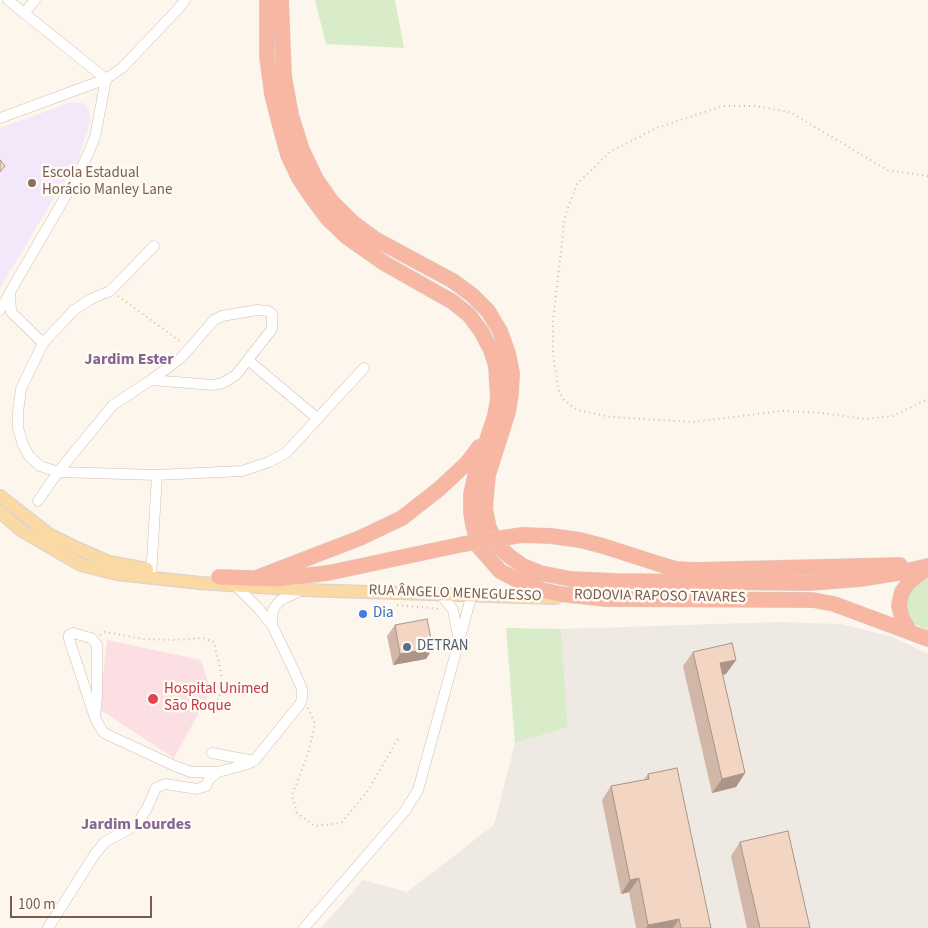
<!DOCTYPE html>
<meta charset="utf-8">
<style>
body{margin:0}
#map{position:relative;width:928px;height:928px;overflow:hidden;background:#fdf6ec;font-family:"Source Sans 3",sans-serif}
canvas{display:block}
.scale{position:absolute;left:10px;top:896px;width:142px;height:22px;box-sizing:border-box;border:2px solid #7a5c4d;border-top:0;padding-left:6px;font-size:15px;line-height:18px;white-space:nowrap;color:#7a5c4d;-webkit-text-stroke:4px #fffaf3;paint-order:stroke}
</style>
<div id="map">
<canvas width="928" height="928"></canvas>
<div class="scale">100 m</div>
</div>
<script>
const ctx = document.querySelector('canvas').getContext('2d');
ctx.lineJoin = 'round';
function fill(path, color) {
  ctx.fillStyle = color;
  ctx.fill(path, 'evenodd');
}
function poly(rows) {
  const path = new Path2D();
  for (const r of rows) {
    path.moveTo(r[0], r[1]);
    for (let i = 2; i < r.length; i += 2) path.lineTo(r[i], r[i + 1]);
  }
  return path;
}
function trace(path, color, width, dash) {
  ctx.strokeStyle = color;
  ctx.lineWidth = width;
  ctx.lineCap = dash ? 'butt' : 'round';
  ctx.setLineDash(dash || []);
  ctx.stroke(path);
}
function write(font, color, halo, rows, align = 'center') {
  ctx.font = font + ' "Source Sans 3",sans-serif';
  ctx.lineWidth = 5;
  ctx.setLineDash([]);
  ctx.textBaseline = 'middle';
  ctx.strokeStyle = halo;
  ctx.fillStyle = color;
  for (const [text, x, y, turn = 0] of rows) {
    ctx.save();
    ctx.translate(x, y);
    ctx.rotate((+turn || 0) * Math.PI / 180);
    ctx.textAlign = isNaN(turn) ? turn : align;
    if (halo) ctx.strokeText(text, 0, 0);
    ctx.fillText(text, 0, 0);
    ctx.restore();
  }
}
const industrial = poly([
 [780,622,841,624,893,637,928,654,928,928,321,928,363,880,407,892,494,825,515,743,568,726,561,629]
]);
const education = poly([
 [72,102,83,103,89,110,90,122,77,164,52,201,0,288,0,128]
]);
const medical = poly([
 [107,640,201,660,211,691,174,758,99,709]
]);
const green = poly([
 [315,0,395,0,404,48,326,44],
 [928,575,928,631,911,622,904,597,916,583],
 [506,628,561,629,568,727,515,743]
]);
const path = poly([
 [928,176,887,170,790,112,756,106,723,106,656,128,610,152,577,184,565,216,553,322,553,352,558,389,563,399,577,410,611,417,693,422,782,411,822,413,864,419,893,416,928,399],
 [118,296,181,342],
 [397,605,440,609],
 [100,635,105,632,144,639,174,640,203,638,214,642,222,678,221,692,215,706],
 [308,708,315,724,308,754,292,795,297,813,315,826,341,823,367,792,399,737]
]);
const minor = poly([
 [8,0,106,79],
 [25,12,35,0],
 [0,118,106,79,122,68,179,8,185,0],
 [154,246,110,291,91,299,74,310,43,343,21,389,18,412,18,428,23,445,29,456,40,466,58,472,157,475,242,471,269,462,286,453,364,368],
 [0,310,10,293],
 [43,343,11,312,10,292,82,168,95,137,106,79],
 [248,360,318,419],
 [38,501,58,472,113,405,151,380,181,358,214,320,222,316,257,310,268,311,272,314,272,329,236,375,223,383,213,385,151,380],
 [151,577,157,475],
 [440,593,453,610,458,636],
 [272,625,273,610,277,604,281,600,302,590],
 [73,633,91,638,97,645,97,696,95,718,69,639,69,635,73,633],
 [95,718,103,732,108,735,175,766,191,772,218,772,248,764,253,761],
 [212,753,254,761,300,704,302,699,302,689,295,673,272,625,258,608,235,585],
 [48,928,95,854,105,842,136,825,146,810,156,788,165,784,197,789,206,786,209,779,218,772],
 [304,928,405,811,418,790,472,594]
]);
const major = poly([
 [0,496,49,534,79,549,109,562,147,569],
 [0,512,22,531,81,565,117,574,200,583,304,590,556,598]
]);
const highway = poly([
 [267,0,267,57,272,94,279,122,288,155,299,178,313,199,328,219,347,237,384,263,453,302,469,315,481,331,491,350,496,366,498,399,495,416,476,472,471,494,471,512,473,525,479,547,500,571,519,581,542,590,560,594,606,599,813,600,834,604,928,639],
 [281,0,284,76,291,115,302,150,316,179,332,202,352,222,375,239,453,281,472,295,488,311,500,331,508,353,512,373,511,394,508,412,488,475,485,509,489,528,497,544,509,556,523,566,540,573,571,579,615,581,810,583,860,579,898,573,928,566],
 [603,546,659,564,676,569,696,570,900,565],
 [219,577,275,579,328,573,464,544],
 [256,578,360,538,402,518,439,489,467,463,479,447],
 [910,632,902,618,899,606,900,600,902,592,909,582,927,568]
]);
const highwayBridge = poly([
 [464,544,522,535,551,536,580,540,603,546]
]);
const wall = poly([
 [395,625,433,648,426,659,393,665,387,636],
 [693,652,726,674,722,675,745,773,736,787,712,793,683,666],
 [648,774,711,928,636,928,629,892,621,894,602,800,611,786,644,780],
 [740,842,810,928,747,928,731,856]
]);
const shadedWall = poly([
 [433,648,426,659,393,665,400,654],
 [736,660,726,674,710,677,720,663],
 [745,773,736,787,712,793,722,779],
 [639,878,629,892,621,894,630,880],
 [679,919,673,928,646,928,648,925]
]);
const building = poly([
 [0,160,5,166,0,172,0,160],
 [427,619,433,648,400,654,395,625,427,619],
 [732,643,736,660,720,663,745,773,722,779,693,652,732,643],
 [677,768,711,928,681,928,679,919,648,925,639,878,630,880,611,786,649,779,648,774,677,768],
 [788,831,810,928,760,928,740,842,788,831]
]);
const markers = [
 [32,183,5,"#8d6e63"],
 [363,614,5,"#3f7fe0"],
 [407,647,5,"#5c6f8a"],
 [153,699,6,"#e0444e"]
];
const educationNames = [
 ["Escola Estadual",42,174],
 ["Horácio Manley Lane",42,191]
];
const streetNames = [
 ["RUA ÂNGELO MENEGUESSO",455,594,2],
 ["RODOVIA RAPOSO TAVARES",660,597,1]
];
const shopNames = [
 ["Dia",373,614]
];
const serviceNames = [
 ["DETRAN",417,647]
];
const healthNames = [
 ["Hospital Unimed",164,690],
 ["São Roque",164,707]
];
const neighbourhoodNames = [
 ["Jardim Ester",129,360],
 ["Jardim Lourdes",136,825]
];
fill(industrial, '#efe9e4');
fill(education, '#f3e8fa');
fill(medical, '#fbdfe3');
fill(green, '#d8ecc9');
trace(minor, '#d1beb0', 11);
trace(major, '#dad1cd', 14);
trace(highway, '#dad1cd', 16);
trace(path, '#d9b8a5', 2, [1, 4]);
trace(minor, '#fff', 10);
trace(major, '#fbd9a5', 12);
trace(highway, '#f7b7a3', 15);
trace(highwayBridge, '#dad1cd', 16, []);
trace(highwayBridge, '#f7b7a3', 15);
fill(wall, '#d1b7a8');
fill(shadedWall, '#aa9588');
fill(building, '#f3d5c3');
trace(building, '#aa9588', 1);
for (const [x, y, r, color] of markers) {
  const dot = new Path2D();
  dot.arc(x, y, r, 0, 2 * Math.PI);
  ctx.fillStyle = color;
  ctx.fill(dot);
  trace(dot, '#fffaf3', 2);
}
write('15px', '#785e54', '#fffaf3', educationNames, 'left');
write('15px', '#7a5c4d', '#fffaf3', streetNames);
write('15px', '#366cbe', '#fffaf3', shopNames, 'left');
write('15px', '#4e5e75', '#fffaf3', serviceNames, 'left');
write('15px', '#be3a42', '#fffaf3', healthNames, 'left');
write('bold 16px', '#846695', '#fffaf3', neighbourhoodNames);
</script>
